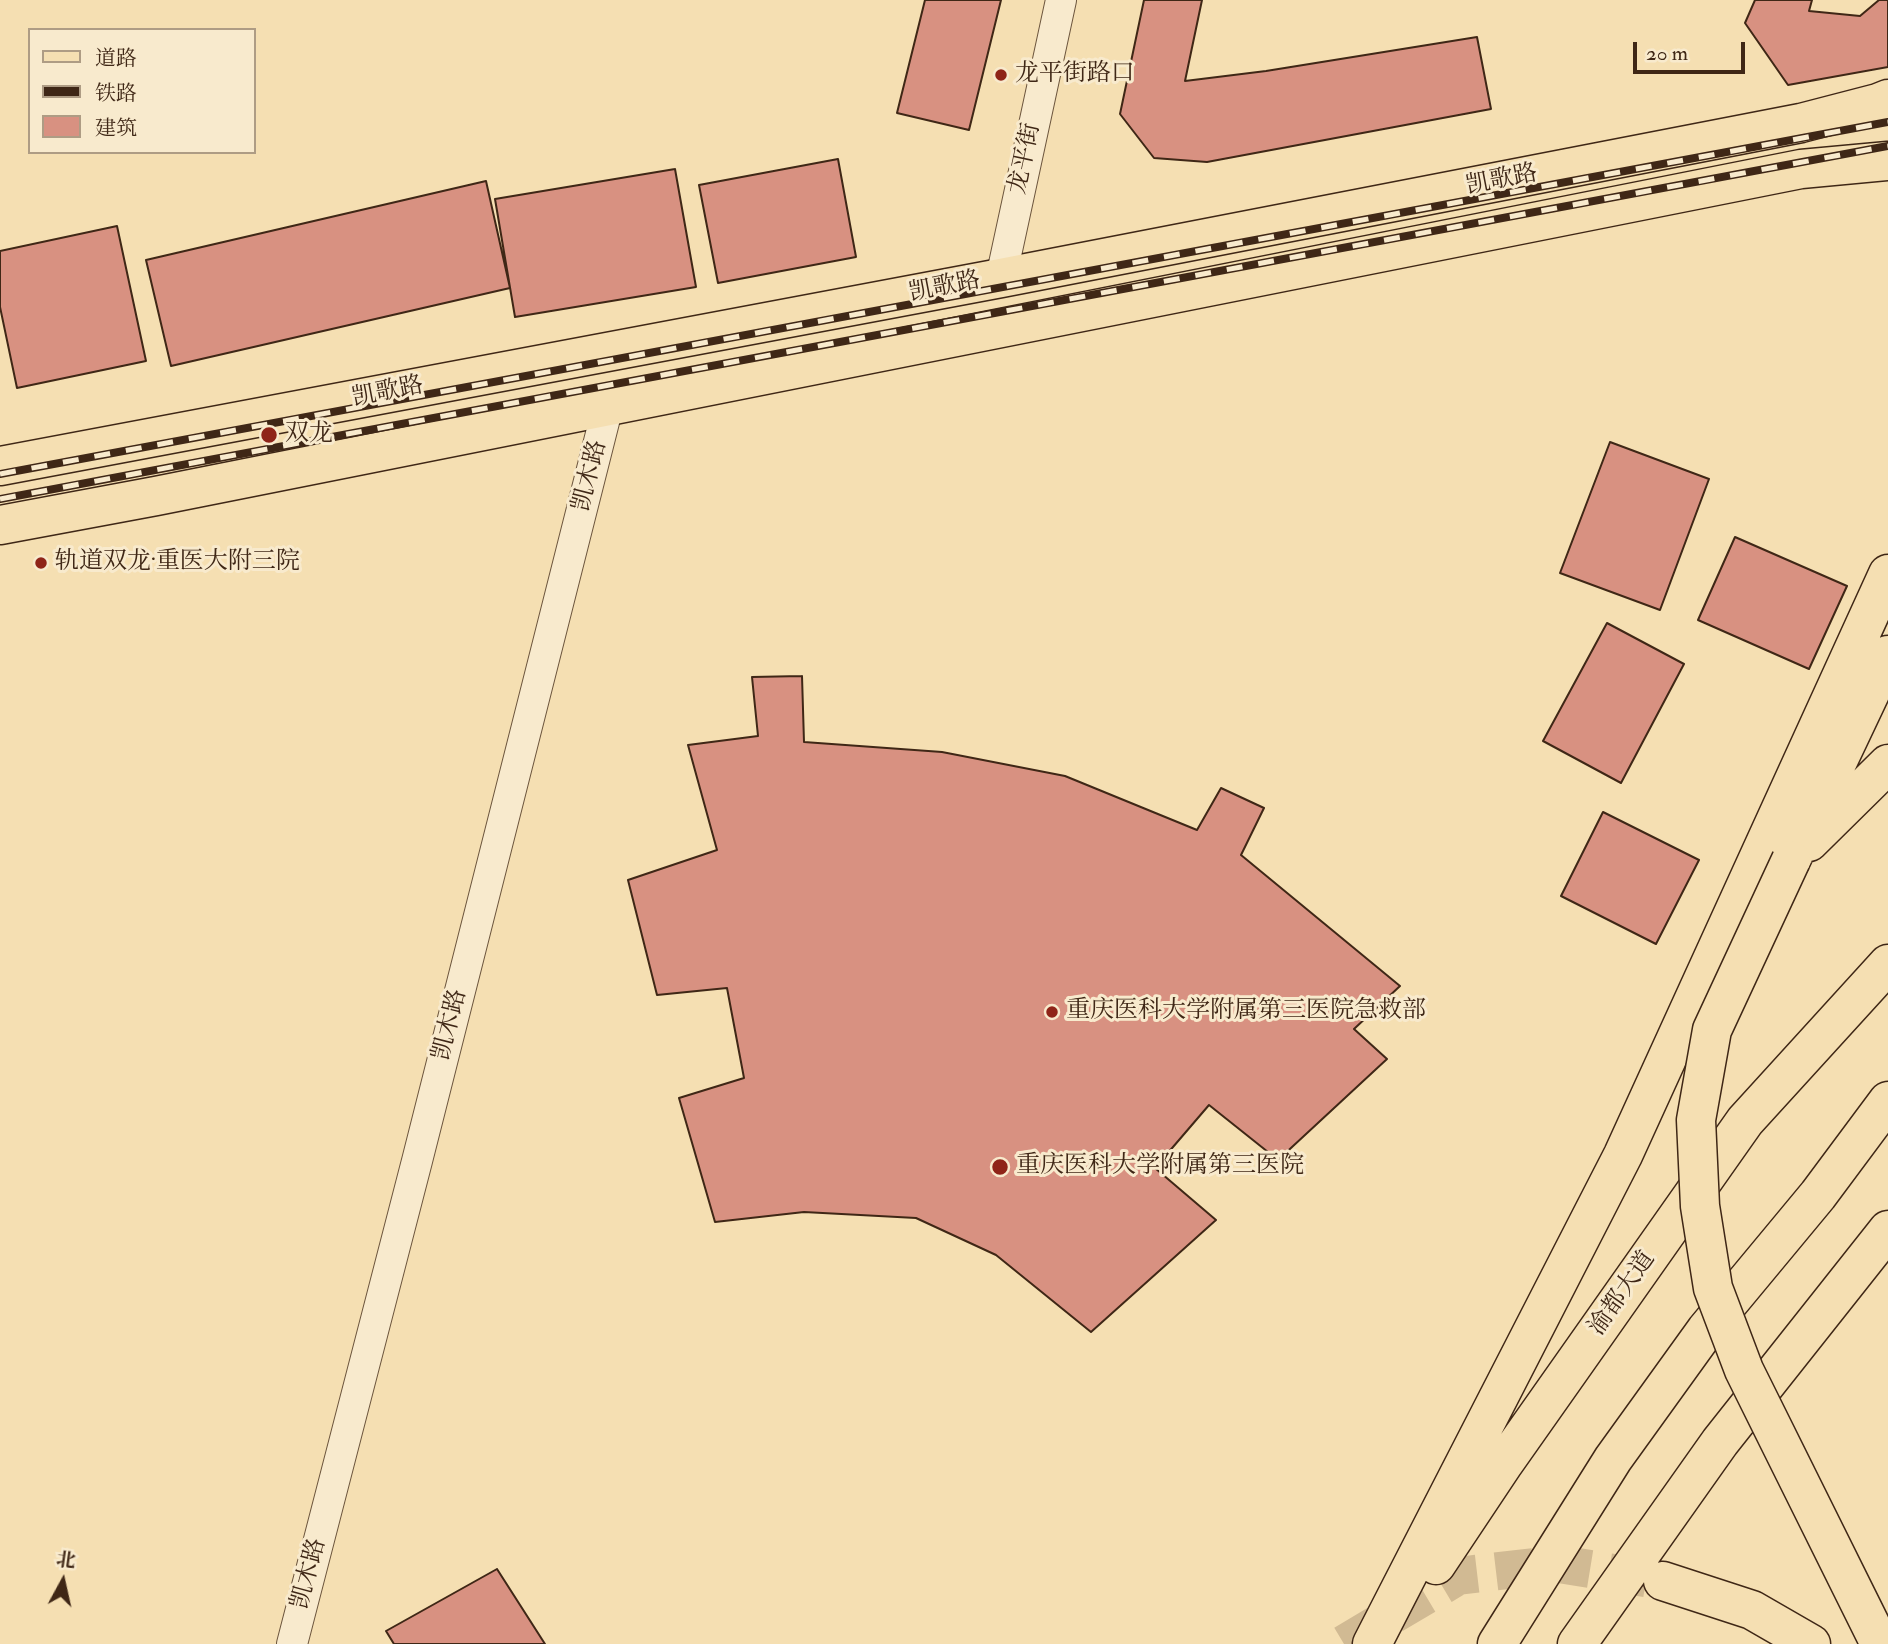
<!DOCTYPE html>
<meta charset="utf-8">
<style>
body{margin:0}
#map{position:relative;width:1888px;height:1644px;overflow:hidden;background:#f5dfb2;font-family:"IM FELL Double Pica","Noto Serif SC",serif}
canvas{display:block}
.legend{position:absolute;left:28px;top:28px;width:228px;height:126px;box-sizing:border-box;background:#f8eacd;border:2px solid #ae9c84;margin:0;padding:9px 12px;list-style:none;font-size:21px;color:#3f2716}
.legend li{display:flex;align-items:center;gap:14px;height:35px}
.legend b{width:35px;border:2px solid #ae9c84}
.north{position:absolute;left:28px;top:1546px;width:70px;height:70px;-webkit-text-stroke:5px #f8eacd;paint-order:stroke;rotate:8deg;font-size:19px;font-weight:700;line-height:28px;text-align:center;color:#3f2716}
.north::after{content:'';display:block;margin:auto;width:24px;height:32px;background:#3f2716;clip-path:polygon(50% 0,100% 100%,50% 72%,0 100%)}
.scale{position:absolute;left:1633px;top:42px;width:112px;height:32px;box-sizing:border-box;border:4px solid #3f2716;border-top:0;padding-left:9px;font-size:21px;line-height:24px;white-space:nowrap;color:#3f2716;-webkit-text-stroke:5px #f8eacd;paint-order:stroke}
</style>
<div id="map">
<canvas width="1888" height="1644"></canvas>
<ul class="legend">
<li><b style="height:9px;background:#f5dfb2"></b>道路</li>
<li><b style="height:9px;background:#3f2716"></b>铁路</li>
<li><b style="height:19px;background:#d89181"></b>建筑</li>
</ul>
<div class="north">北</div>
<div class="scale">20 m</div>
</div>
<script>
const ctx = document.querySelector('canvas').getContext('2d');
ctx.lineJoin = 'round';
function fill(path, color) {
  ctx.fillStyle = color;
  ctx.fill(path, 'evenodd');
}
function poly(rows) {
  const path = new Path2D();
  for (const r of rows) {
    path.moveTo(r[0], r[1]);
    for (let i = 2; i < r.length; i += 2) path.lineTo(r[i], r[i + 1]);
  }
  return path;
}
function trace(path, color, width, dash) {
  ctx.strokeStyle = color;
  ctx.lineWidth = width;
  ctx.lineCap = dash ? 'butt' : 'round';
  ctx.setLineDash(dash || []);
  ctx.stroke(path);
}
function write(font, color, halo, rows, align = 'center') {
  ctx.font = font + ' "IM FELL Double Pica","Noto Serif SC",serif';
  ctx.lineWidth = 6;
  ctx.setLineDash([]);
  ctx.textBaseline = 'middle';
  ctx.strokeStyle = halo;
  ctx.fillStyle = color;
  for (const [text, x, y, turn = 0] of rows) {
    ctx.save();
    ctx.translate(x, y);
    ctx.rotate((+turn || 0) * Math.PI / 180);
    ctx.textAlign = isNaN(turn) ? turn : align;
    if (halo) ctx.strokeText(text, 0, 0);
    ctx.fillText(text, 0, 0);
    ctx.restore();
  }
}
const building = poly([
 [925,0,1001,0,969,130,897,113,925,0],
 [1144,0,1202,0,1185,81,1266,71,1477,37,1491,109,1207,162,1154,158,1120,114,1144,0],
 [1755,0,1812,0,1809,11,1860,16,1879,0,1888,0,1888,67,1788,85,1745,23,1755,0],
 [838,159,856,257,718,283,699,185,838,159],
 [675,169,696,287,515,317,495,199,675,169],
 [486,181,510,288,171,366,146,260,486,181],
 [117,226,146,361,17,388,0,307,0,251,117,226],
 [1610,442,1709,479,1660,610,1560,573,1610,442],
 [1735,537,1847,586,1809,669,1698,620,1735,537],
 [1607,623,1684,664,1621,783,1543,741,1607,623],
 [802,676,804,742,942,752,1065,776,1197,830,1221,788,1264,808,1241,855,1400,986,1354,1029,1387,1059,1278,1160,1209,1105,1155,1168,1216,1220,1091,1332,996,1255,916,1218,804,1212,715,1222,679,1098,744,1078,727,988,657,995,628,880,717,850,688,745,758,736,752,677,802,676],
 [1603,812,1699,860,1656,944,1561,896,1603,812],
 [497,1569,545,1644,394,1644,386,1631,497,1569]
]);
const trunkTunnel = poly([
 [1344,1644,1458,1576,1559,1564,1657,1580]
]);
const minor = poly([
 [1001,278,1061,0],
 [292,1644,417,1161,608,406]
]);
const primary = poly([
 [0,466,1001,278,1801,123,1878,103,1888,99],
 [0,525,156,496,1801,169,1888,161]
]);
const trunk = poly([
 [1809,842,1888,764],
 [1791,860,1888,655],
 [1436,1565,1504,1463,1745,1121,1888,964],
 [1663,1581,1752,1610,1811,1644],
 [1372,1644,1623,1155,1888,574],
 [1497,1644,1613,1459,1706,1330,1818,1195,1888,1101],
 [1577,1644,1720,1442,1888,1230]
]);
const rail = poly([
 [0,474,1888,122],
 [0,499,1888,146]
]);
const trunkBridge = poly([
 [1791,860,1712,1030,1696,1120,1700,1206,1713,1288,1744,1370,1880,1644]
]);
const markers = [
 [1001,75,7,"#8f2418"],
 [269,435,9,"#8f2418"],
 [41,563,7,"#8f2418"],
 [1052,1012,7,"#8f2418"],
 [1000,1167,9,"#8f2418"]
];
const poiNames = [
 ["龙平街路口",1015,75],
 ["双龙",285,435],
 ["轨道双龙·重医大附三院",55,563],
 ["重庆医科大学附属第三医院急救部",1066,1012],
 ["重庆医科大学附属第三医院",1016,1167]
];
const streetNames = [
 ["龙平街",1026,159,-78],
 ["凯歌路",1502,181,-11],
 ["凯歌路",945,288,-11],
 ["凯歌路",388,393,-11],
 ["凯木路",591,476,-76],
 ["凯木路",451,1025,-76],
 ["渝都大道",1623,1294,-55],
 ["凯木路",310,1574,-75]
];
fill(building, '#d89181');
trace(building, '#3f2716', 2);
trace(trunkTunnel, '#d1ba93', 38, [38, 19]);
trace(minor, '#6c553d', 32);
trace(primary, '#3f2716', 41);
trace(trunk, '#3f2716', 41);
trace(minor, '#f8eacd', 30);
trace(primary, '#f5dfb2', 38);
trace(trunk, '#f5dfb2', 38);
trace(rail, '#3f2716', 8);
trace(rail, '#f8eacd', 5, [16]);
trace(trunkBridge, '#3f2716', 41, []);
trace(trunkBridge, '#f5dfb2', 38);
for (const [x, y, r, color] of markers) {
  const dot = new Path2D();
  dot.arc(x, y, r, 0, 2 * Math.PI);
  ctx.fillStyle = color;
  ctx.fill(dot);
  trace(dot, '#f8eacd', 2.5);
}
write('24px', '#3f2716', '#f8eacd', poiNames, 'left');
write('24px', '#3f2716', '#f8eacd', streetNames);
</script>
